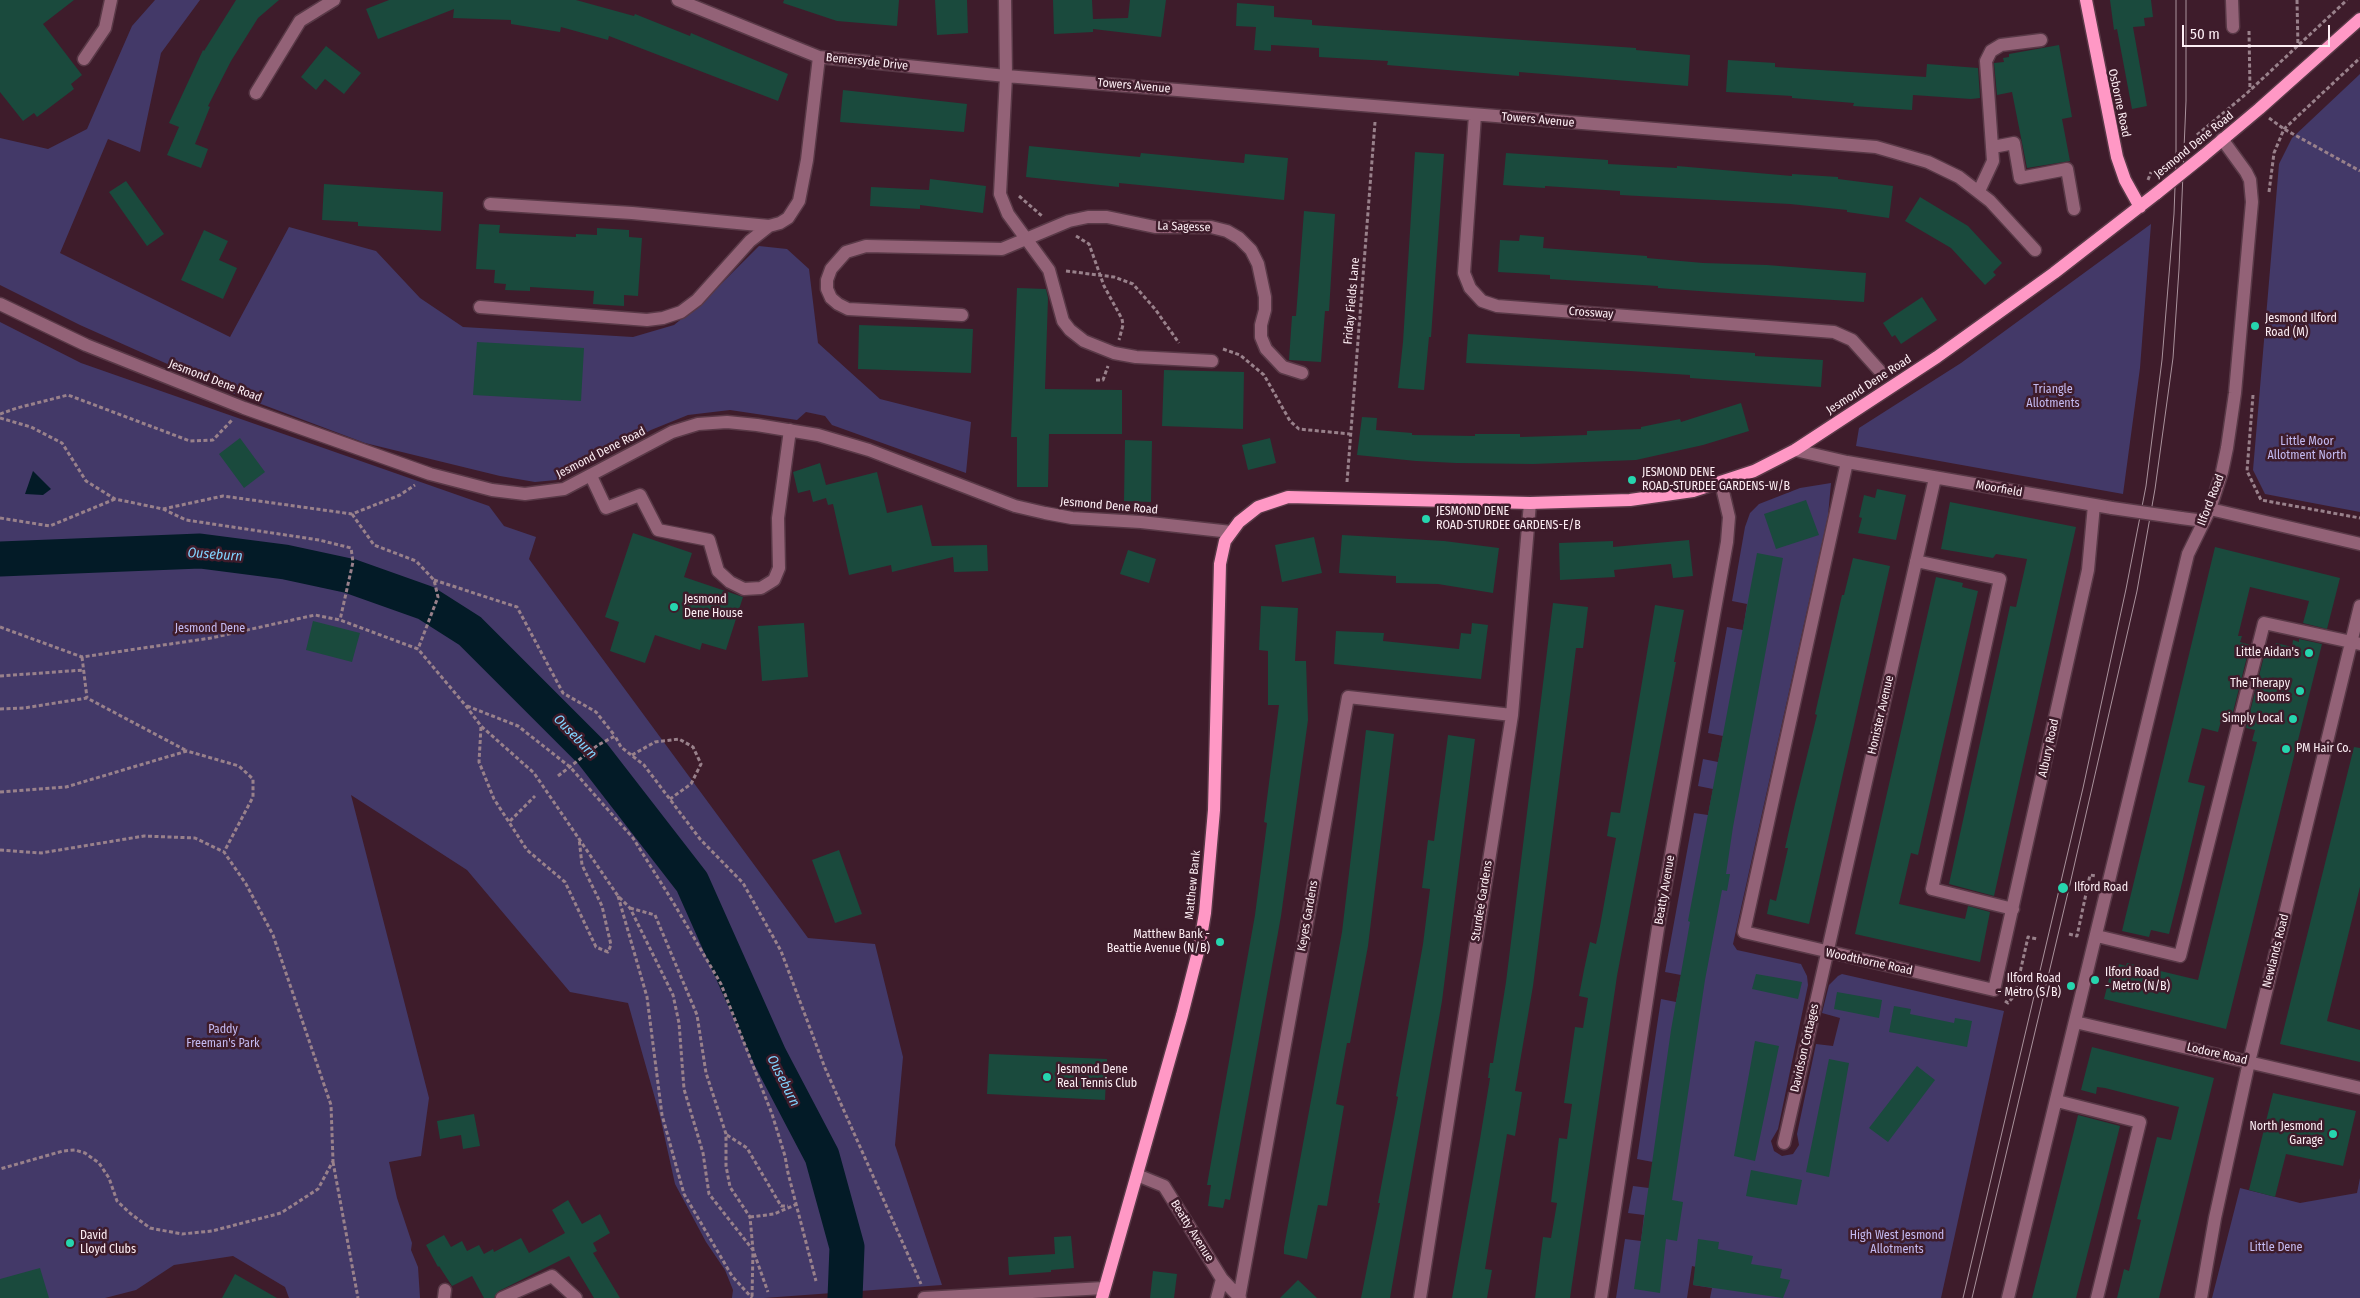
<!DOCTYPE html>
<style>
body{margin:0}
#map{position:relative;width:2360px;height:1298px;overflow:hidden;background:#3e1c2b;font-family:"Fira Sans Condensed",sans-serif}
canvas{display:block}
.scale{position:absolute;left:2182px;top:25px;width:148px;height:22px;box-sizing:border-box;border:2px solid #fdeef4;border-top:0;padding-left:6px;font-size:15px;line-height:18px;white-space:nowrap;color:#fdeef4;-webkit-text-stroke:4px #3e1c2b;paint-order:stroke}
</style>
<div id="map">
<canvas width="2360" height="1298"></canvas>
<div class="scale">50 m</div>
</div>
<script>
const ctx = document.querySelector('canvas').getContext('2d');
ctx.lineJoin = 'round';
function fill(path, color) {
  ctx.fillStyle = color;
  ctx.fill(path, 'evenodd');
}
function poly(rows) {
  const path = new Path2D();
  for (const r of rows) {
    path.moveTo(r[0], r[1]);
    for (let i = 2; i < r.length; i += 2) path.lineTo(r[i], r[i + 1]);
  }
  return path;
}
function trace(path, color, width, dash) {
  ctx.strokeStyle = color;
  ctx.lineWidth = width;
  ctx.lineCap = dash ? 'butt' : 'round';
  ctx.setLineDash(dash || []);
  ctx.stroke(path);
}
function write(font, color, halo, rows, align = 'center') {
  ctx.font = font + ' "Fira Sans Condensed",sans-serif';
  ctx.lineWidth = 5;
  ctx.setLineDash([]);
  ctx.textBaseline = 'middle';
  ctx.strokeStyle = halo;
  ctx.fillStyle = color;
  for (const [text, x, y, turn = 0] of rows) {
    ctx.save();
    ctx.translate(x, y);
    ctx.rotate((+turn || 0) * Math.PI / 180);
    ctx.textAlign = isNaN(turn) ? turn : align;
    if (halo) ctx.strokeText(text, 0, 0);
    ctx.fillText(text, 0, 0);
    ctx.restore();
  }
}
const green = poly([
 [155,0,200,0,161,53,140,152,108,139,60,253,230,337,289,227,376,251,420,298,463,327,633,337,674,325,706,299,759,246,787,249,809,269,818,343,880,399,971,422,966,473,832,425,825,416,806,412,797,420,730,410,688,415,651,430,576,472,556,480,535,482,500,476,365,443,237,395,80,325,0,285,0,138,48,149,87,129,132,26],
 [2360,74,2360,512,2265,494,2253,470,2279,164,2292,138],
 [2151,224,2140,368,2123,494,1856,446,1859,428,1961,363],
 [0,322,81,363,489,506,504,526,536,537,529,559,808,938,875,944,903,1057,895,1145,942,1285,764,1298,732,1298,733,1290,725,1270,706,1242,675,1184,660,1116,628,1003,570,992,467,870,351,795,429,1098,421,1156,389,1162,397,1198,412,1243,411,1250,418,1267,420,1298,289,1298,285,1287,233,1256,174,1265,136,1290,105,1298,0,1298],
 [1831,483,1828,516,1733,944,1737,950,1801,964,1807,976,1808,985,1778,1129,1771,1141,1774,1151,1782,1156,1793,1154,1799,1145,1797,1134,1816,1044,1833,1046,1840,1018,1822,1013,1829,985,1838,976,1842,974,2004,1011,1941,1298,1710,1298,1712,1288,1693,1285,1696,1267,1692,1266,1687,1298,1616,1298,1625,1239,1641,1241,1644,1215,1628,1213,1633,1186,1649,1188,1653,1162,1637,1159,1661,999,1676,1002,1681,975,1665,972,1694,813,1708,815,1713,789,1698,786,1703,759,1718,762,1723,736,1708,733,1727,627,1743,630,1747,604,1732,601,1745,527,1750,513,1759,504,1800,488],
 [2360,1178,2360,1298,2212,1298,2240,1188,2300,1203,2357,1193]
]);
const water = poly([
 [33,471,51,489,43,495,25,494]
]);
const river = poly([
 [0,559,200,551,285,562,350,576,426,603,470,631,592,753,692,882,770,1057,822,1156,847,1247,845,1298]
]);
const building = poly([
 [0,0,74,0,43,24,82,75,71,84,74,89,37,117,34,113,23,121,0,92],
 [236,0,279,0,258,18,231,61,208,106,210,107,195,144,208,149,201,168,167,155,179,127,169,123,203,50,204,51],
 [389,0,576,0,634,16,635,14,690,36,691,33,788,74,778,101,609,36,608,40,561,27,560,32,511,24,511,20,453,18,454,9,378,39,366,9],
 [784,0,899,0,897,26,837,21,783,3],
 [935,0,967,0,968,33,937,35],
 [1053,0,1092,0,1093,19,1128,18,1130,0,1166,0,1161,37,1093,29,1093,32,1054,34],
 [2110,0,2151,0,2153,17,2144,18,2145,26,2133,27,2147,106,2132,109,2117,29,2114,30],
 [1237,3,1274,6,1274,17,1312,20,1312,25,1636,48,1636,50,1690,55,1688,86,1519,72,1519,76,1387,65,1388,61,1319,57,1319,48,1271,45,1271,51,1254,50,1256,27,1236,26],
 [2059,45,2072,117,2062,119,2070,161,2027,168,2012,92,1997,95,1994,63,2004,62,2003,58,2009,57,2009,54],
 [326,46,361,73,344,94,325,79,316,90,301,77],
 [1728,60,1775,63,1775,67,1926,77,1927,64,1978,68,1980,98,1971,99,1913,95,1912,110,1853,106,1854,103,1792,98,1792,96,1726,92],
 [843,90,967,104,964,132,840,122],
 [1029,146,1140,157,1141,153,1244,163,1245,154,1288,158,1284,200,1189,190,1119,183,1119,187,1026,177],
 [1415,152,1444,154,1431,337,1429,337,1424,390,1398,388,1403,342],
 [1506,153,1608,160,1608,164,1677,168,1677,166,1792,176,1792,174,1838,177,1838,179,1893,186,1889,218,1847,212,1847,210,1790,204,1620,195,1620,191,1545,186,1545,188,1503,185],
 [930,179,986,186,983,213,920,205,920,209,870,206,871,187,929,190],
 [126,181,164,234,147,246,109,192],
 [324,184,443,192,441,231,358,226,358,222,322,220],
 [1920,197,1968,226,2002,263,1993,272,1996,275,1985,285,1951,248,1905,221],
 [1304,211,1335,214,1329,311,1325,311,1321,362,1289,360,1292,316,1296,316],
 [479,224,500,225,499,233,576,237,576,234,597,235,597,228,629,230,629,237,642,238,638,296,624,295,624,306,593,304,594,291,530,287,530,291,505,290,506,284,494,283,495,270,476,269],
 [204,230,228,241,219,260,237,268,223,299,181,280],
 [1520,235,1544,237,1543,248,1647,256,1647,258,1703,263,1767,265,1866,273,1864,302,1712,292,1658,288,1658,286,1550,279,1550,275,1498,272,1500,240,1519,241],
 [1017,288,1046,289,1048,298,1045,389,1122,390,1122,434,1049,434,1048,487,1017,487,1017,437,1011,437],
 [1922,297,1937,320,1901,344,1895,335,1892,337,1883,323],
 [859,325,973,329,971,373,858,369],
 [1468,334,1755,353,1755,356,1823,360,1821,387,1690,378,1690,375,1630,371,1466,363],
 [477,342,584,348,581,401,473,395],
 [1164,370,1244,372,1243,429,1162,426],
 [1741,403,1749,431,1703,445,1636,460,1533,464,1456,463,1416,461,1357,455,1362,417,1377,418,1376,430,1412,433,1412,435,1475,436,1475,434,1520,434,1520,437,1587,435,1587,431,1641,429,1641,427,1680,419,1681,422],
 [240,438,265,472,244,488,219,454],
 [1270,438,1276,463,1248,470,1242,445],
 [1125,440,1152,441,1151,502,1124,501],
 [820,463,826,485,877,472,887,513,922,505,932,546,987,545,988,571,954,572,953,557,892,572,891,565,849,575,833,504,828,505,826,498,813,502,810,490,798,493,793,472],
 [1877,489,1906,495,1896,540,1858,533,1862,518,1859,517,1864,495,1875,498],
 [1806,500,1819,535,1776,549,1764,514],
 [1950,502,2076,527,1994,896,1949,884,2010,606,2016,607,2027,559,1996,554,1993,558,1941,549],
 [633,533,692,553,684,577,743,597,726,650,702,643,700,650,655,635,645,663,610,651,619,622,605,617],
 [1342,535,1444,541,1499,548,1493,593,1438,584,1396,583,1396,576,1339,573],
 [1314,537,1322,573,1282,582,1275,545],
 [1689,540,1693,576,1673,578,1671,564,1614,570,1615,577,1560,580,1559,543,1613,541,1613,547],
 [2215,547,2340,578,2327,629,2303,623,2309,601,2250,587,2238,636,2242,636,2240,642,2250,645,2230,724,2221,721,2218,732,2202,728,2188,782,2205,786,2182,883,2169,934,2151,930,2149,937,2122,931],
 [1128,550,1156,559,1149,583,1120,574],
 [1757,553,1783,558,1733,827,1726,874,1730,874,1727,891,1722,890,1705,980,1672,1200,1683,1202,1677,1241,1666,1239,1660,1293,1634,1289,1671,1030,1690,922,1688,921],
 [1853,558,1890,566,1809,924,1767,914,1770,899,1776,901,1788,848,1785,848,1795,804,1817,715,1815,714,1842,595,1844,595],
 [1936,577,1963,583,1962,587,1978,591,1918,855,1911,853,1899,904,1965,919,1968,906,1990,912,1980,962,1855,934],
 [1553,603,1588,607,1583,648,1576,648,1533,986,1515,1091,1522,1092,1515,1136,1507,1134,1485,1269,1492,1270,1487,1298,1452,1298,1480,1139,1490,1078,1488,1078,1490,1063,1493,1063,1506,982],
 [1655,605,1684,610,1674,662,1676,662,1617,976,1570,1298,1535,1298,1543,1237,1551,1238,1557,1203,1551,1202,1559,1138,1567,1139,1572,1104,1564,1103,1575,1027,1583,1028,1588,998,1579,996,1584,970,1590,942,1596,944,1600,926,1616,838,1607,836,1611,812,1620,813],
 [1261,606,1298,608,1295,661,1306,661,1308,720,1281,916,1230,1200,1225,1199,1223,1208,1208,1206,1211,1185,1207,1185,1255,915,1267,823,1264,822,1279,705,1268,705,1268,651,1259,650],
 [313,621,360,633,352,662,306,650],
 [804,623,808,677,762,681,758,626],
 [1472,623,1488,625,1481,679,1334,664,1336,631,1384,633,1383,641,1459,649,1461,633,1471,634],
 [2299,639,2322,644,2226,1029,2104,999,2111,971,2117,972,2119,964,2126,966,2127,963,2198,980,2257,742,2252,741,2255,730,2246,728,2266,648,2274,651,2276,643,2292,647,2293,640,2299,642],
 [1366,730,1394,734,1368,946,1350,1043,1347,1043,1336,1104,1344,1106,1327,1206,1318,1205,1307,1259,1284,1254,1284,1247,1342,932],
 [1448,735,1475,739,1442,1001,1390,1298,1361,1298,1380,1203,1378,1203,1398,1097,1396,1096,1423,944,1430,889,1422,888,1428,840,1434,841],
 [2354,747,2360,748,2360,887,2327,1021,2360,1030,2360,1062,2280,1044],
 [839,850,862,914,835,923,812,860],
 [1756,974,1802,982,1798,999,1752,989],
 [1837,992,1882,1000,1879,1018,1834,1009],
 [1894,1006,1911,1009,1910,1014,1954,1023,1955,1018,1972,1021,1967,1047,1889,1032],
 [1755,1041,1779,1046,1755,1161,1734,1156],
 [2092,1047,2214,1078,2159,1298,2117,1298,2124,1269,2129,1271,2135,1245,2141,1220,2137,1219,2157,1137,2171,1140,2179,1107,2105,1088,2097,1087,2096,1094,2081,1090],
 [989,1054,1107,1059,1105,1100,987,1094],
 [1829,1059,1849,1063,1829,1177,1806,1172],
 [1917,1066,1935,1080,1888,1142,1869,1128],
 [2273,1093,2356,1111,2343,1166,2286,1154,2275,1197,2249,1190],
 [474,1114,480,1146,463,1149,461,1135,440,1139,437,1121],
 [2078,1115,2120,1126,2116,1142,2076,1298,2032,1298],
 [1751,1170,1802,1180,1797,1205,1746,1196],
 [568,1200,582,1224,600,1214,610,1233,593,1243,597,1251,593,1253,620,1298,594,1298,569,1256,499,1291,494,1298,484,1298,472,1276,452,1286,439,1266,438,1267,426,1245,444,1235,451,1247,462,1241,467,1251,479,1245,484,1254,493,1249,494,1252,521,1238,529,1253,565,1233,552,1210],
 [1071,1236,1074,1268,1051,1270,1051,1272,1009,1275,1008,1257,1055,1254,1054,1237],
 [1698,1239,1719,1242,1718,1249,1753,1256,1751,1264,1782,1269,1780,1278,1790,1280,1783,1298,1693,1285],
 [40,1268,49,1298,0,1298,0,1279],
 [1153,1271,1177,1274,1174,1298,1150,1298],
 [235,1274,277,1298,222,1298],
 [1298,1280,1317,1298,1280,1298]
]);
const path = poly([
 [2297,0,2298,47],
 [2249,31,2250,90],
 [2269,118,2284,129,2360,171],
 [2197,135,2246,94,2347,0],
 [2148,180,2151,172],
 [2269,192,2274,153,2284,129,2360,58],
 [1019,196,1042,216],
 [1076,236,1089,244,1104,286,1122,319,1123,325,1119,340],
 [1066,271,1114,277,1133,284,1155,309,1179,343],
 [1223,349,1240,355,1264,375,1290,421,1299,429,1350,434],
 [1096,380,1103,380,1108,366],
 [2253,395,2247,471,2261,500,2360,518],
 [0,414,17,408,68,395,190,441,213,440,233,419],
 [0,418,31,427,62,443,86,481,115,499,163,509,223,496,352,514,400,495,415,485],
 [1347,482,1375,122],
 [163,509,186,520,319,540,351,548,353,562,340,620],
 [352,514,374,545,416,561,434,580,438,597,418,649],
 [0,518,50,526,115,499],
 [434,580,517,607,563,693,596,712,615,736],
 [0,627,82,657,211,638,315,615,340,620,418,649,466,706,481,726,534,773,618,896,630,908,673,995,679,1023,684,1089,703,1153,709,1194,753,1250,752,1298],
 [82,657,87,698],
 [0,676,84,670],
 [467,706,518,726,570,767,633,838,673,902,721,984,772,1114,785,1156,788,1173,816,1281],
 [0,709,24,708,87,698,187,751],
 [481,727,479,762,494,799,527,850,565,882,596,947,608,952,611,945,602,906,582,865,579,838],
 [632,755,655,742,679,739,693,747,701,764,691,784,670,799],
 [558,776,598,745,615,736,621,747,644,765,700,839,743,883,781,951,825,1068,921,1284],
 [0,792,66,787,187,751,239,766,253,779,253,797,224,852],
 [510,821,535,796],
 [0,850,41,853,144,836,195,838,224,852,246,884,273,935,331,1105,333,1161,318,1189,281,1213,212,1231,182,1234,150,1228,131,1214,117,1201,109,1178,99,1163,85,1153,75,1150,63,1151,0,1169],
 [618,896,647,997,662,1115,684,1194,732,1276,752,1298],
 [630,908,655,915,697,1015,706,1073,726,1134,726,1166,730,1187,750,1217,753,1250,768,1292],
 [2069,934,2077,936,2090,875,2096,876],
 [2005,1001,2008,1003,2015,995,2028,937,2037,939],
 [727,1135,747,1148,781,1206,788,1206],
 [333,1162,358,1298],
 [750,1217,774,1214,795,1205]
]);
const minor = poly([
 [678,0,819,57,1006,76,1876,147,1928,162,1959,177,1990,201,2035,250],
 [1005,0,1006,76,1000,194,1008,214,1049,270,1063,321,1070,330,1084,341,1114,353,1136,357,1212,361],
 [2232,0,2233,27],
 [84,59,105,28,111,0],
 [256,93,300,21,334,0],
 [1475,115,1464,273,1470,288,1482,301,1497,306,1834,332,1852,340,1879,370],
 [1993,147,2014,143,2020,178,2067,169,2074,209],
 [1979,191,1993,161,1986,61,1991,51,2001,45,2041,40],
 [490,204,632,213,769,226,780,223,788,218,799,201,807,160,819,57],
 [0,304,86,345,244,408,430,474,492,490,525,494,564,489,672,432,698,424,727,422,757,425,818,435,869,450,1015,506,1045,513,1072,518,1141,522,1231,532],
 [480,307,647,320,663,318,681,312,697,300,750,241,769,226],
 [962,315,848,309,838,304,831,298,827,289,827,280,831,269,846,252,866,246,1002,249,1069,221,1088,217,1107,217,1155,227,1211,227,1227,231,1239,238,1251,250,1258,264,1265,297,1265,310,1261,325,1261,337,1266,349,1283,367,1302,373],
 [1795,450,1847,462,2112,508],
 [1847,462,1744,932,1994,990,2088,570,2094,505],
 [591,476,606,508,640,495,658,530,709,540,718,571,730,582,744,589,761,588,774,580,779,568,778,518,790,430],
 [2210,509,2360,544],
 [2181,518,2204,521],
 [1916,561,2000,579,1932,889,2013,909],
 [2097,936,2180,956,2264,623,2360,644],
 [2075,1022,2360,1088],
 [2057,1101,2140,1122,2097,1298],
 [1784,1143,1935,478],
 [1137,1175,1164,1186,1222,1279,1240,1298],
 [444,1298,445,1290],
 [502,1298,552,1276,576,1298],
 [924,1298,1104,1288],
 [1217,1298,1222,1279],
 [1239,1298,1348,697,1512,715],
 [1420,1298,1512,715,1530,503],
 [1601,1298,1658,928,1727,542,1729,517,1721,483],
 [2008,1298,2188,554,2210,509,2222,472,2227,448,2235,393,2252,202,2250,180,2246,172,2222,139],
 [2201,1298,2215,1218,2249,1062,2360,606]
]);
const major = poly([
 [2086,0,2117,157,2125,180,2140,207],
 [2203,156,2259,109,2360,19],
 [1102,1298,1182,1015,1199,948,1205,913,1214,810,1220,564,1225,541,1239,522,1258,507,1288,497,1530,503,1630,500,1693,491,1754,471,1795,450,1937,357,2054,273,2157,193]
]);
const tram = poly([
 [1963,1298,2083,788,2126,589,2146,486,2162,360,2174,214,2176,159,2176,0],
 [1972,1298,2070,884,2137,591,2155,489,2173,358,2179,269,2186,101,2186,0]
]);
const minorBridge = poly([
 [2112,508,2181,518]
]);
const majorBridge = poly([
 [2157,193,2203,156]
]);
const markers = [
 [2255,326,5,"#26d5ae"],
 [1632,480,5,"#26d5ae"],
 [1426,519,5,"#26d5ae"],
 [674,607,5,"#26d5ae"],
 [2309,653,5,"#26d5ae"],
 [2300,691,5,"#26d5ae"],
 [2293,719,5,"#26d5ae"],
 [2286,749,5,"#26d5ae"],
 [2063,888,6,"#26d5ae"],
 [1220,942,5,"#26d5ae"],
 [2095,980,5,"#26d5ae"],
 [2071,986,5,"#26d5ae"],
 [1047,1077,5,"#26d5ae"],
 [2333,1134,5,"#26d5ae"],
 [70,1243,5,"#26d5ae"]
];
const streetNames = [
 ["Bemersyde Drive",867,62,6],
 ["Towers Avenue",1134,86,5],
 ["Osborne Road",2119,103,78],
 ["Towers Avenue",1538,120,5],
 ["Jesmond Dene Road",2194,145,-39],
 ["La Sagesse",1184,227,2],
 ["Friday Fields Lane",1352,301,-85],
 ["Crossway",1591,313,4],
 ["Jesmond Dene Road",215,381,21],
 ["Jesmond Dene Road",1869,385,-33],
 ["Jesmond Dene Road",601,453,-27],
 ["Moorfield",1999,489,10],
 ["Ilford Road",2211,500,-69],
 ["Jesmond Dene Road",1109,506,5],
 ["Honister Avenue",1881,715,-77],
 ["Albury Road",2049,748,-78],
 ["Matthew Bank",1193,885,-84],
 ["Beatty Avenue",1665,890,-80],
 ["Sturdee Gardens",1482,901,-81],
 ["Keyes Gardens",1308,916,-80],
 ["Newlands Road",2276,951,-76],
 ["Woodthorne Road",1869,962,12],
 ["Davidson Cottages",1805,1048,-77],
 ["Lodore Road",2217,1054,13],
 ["Beatty Avenue",1192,1231,58]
];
const poiNames = [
 ["Jesmond Ilford",2265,319],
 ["Road (M)",2265,333],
 ["JESMOND DENE",1642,473],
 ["ROAD-STURDEE GARDENS-W/B",1642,487],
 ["JESMOND DENE",1436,512],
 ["ROAD-STURDEE GARDENS-E/B",1436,526],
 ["Jesmond",684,600],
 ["Dene House",684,614],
 ["Little Aidan's",2299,653,"right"],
 ["The Therapy",2290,684,"right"],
 ["Rooms",2290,698,"right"],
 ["Simply Local",2283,719,"right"],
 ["PM Hair Co.",2296,749],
 ["Ilford Road",2074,888],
 ["Matthew Bank -",1210,935,"right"],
 ["Beattie Avenue (N/B)",1210,949,"right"],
 ["Ilford Road",2105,973],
 ["- Metro (N/B)",2105,987],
 ["Ilford Road",2061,979,"right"],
 ["- Metro (S/B)",2061,993,"right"],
 ["Jesmond Dene",1057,1070],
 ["Real Tennis Club",1057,1084],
 ["North Jesmond",2323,1127,"right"],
 ["Garage",2323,1141,"right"],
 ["David",80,1236],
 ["Lloyd Clubs",80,1250]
];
const parkNames = [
 ["Triangle",2053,390],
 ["Allotments",2053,404],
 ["Little Moor",2307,442],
 ["Allotment North",2307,456],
 ["Jesmond Dene",210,629],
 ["Paddy",223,1030],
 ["Freeman's Park",223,1044],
 ["High West Jesmond",1897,1236],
 ["Allotments",1897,1250],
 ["Little Dene",2276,1248]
];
const waterNames = [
 ["Ouseburn",215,555,4],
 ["Ouseburn",575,737,46],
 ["Ouseburn",783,1081,63]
];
fill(green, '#433968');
fill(water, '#031b27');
trace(river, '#031b27', 35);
fill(building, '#1a4a3d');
trace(minor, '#593947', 15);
trace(major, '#593947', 15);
trace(path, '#99818b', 3, [4, 2.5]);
trace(minor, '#936277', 12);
trace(major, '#ff98c5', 12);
trace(tram, '#a9929c', 1);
trace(minorBridge, '#593947', 15, []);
trace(majorBridge, '#593947', 15, []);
trace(minorBridge, '#936277', 12);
trace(majorBridge, '#ff98c5', 12);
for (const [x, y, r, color] of markers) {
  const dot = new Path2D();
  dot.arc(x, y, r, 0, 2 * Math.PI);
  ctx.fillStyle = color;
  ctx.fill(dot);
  trace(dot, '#3e1c2b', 2);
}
write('12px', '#fdeef4', '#3e1c2b', streetNames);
write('12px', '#fdeef4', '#3e1c2b', poiNames, 'left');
write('12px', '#c4baf1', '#3e1c2b', parkNames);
write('italic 14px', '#81d4ff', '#3e1c2b', waterNames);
</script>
